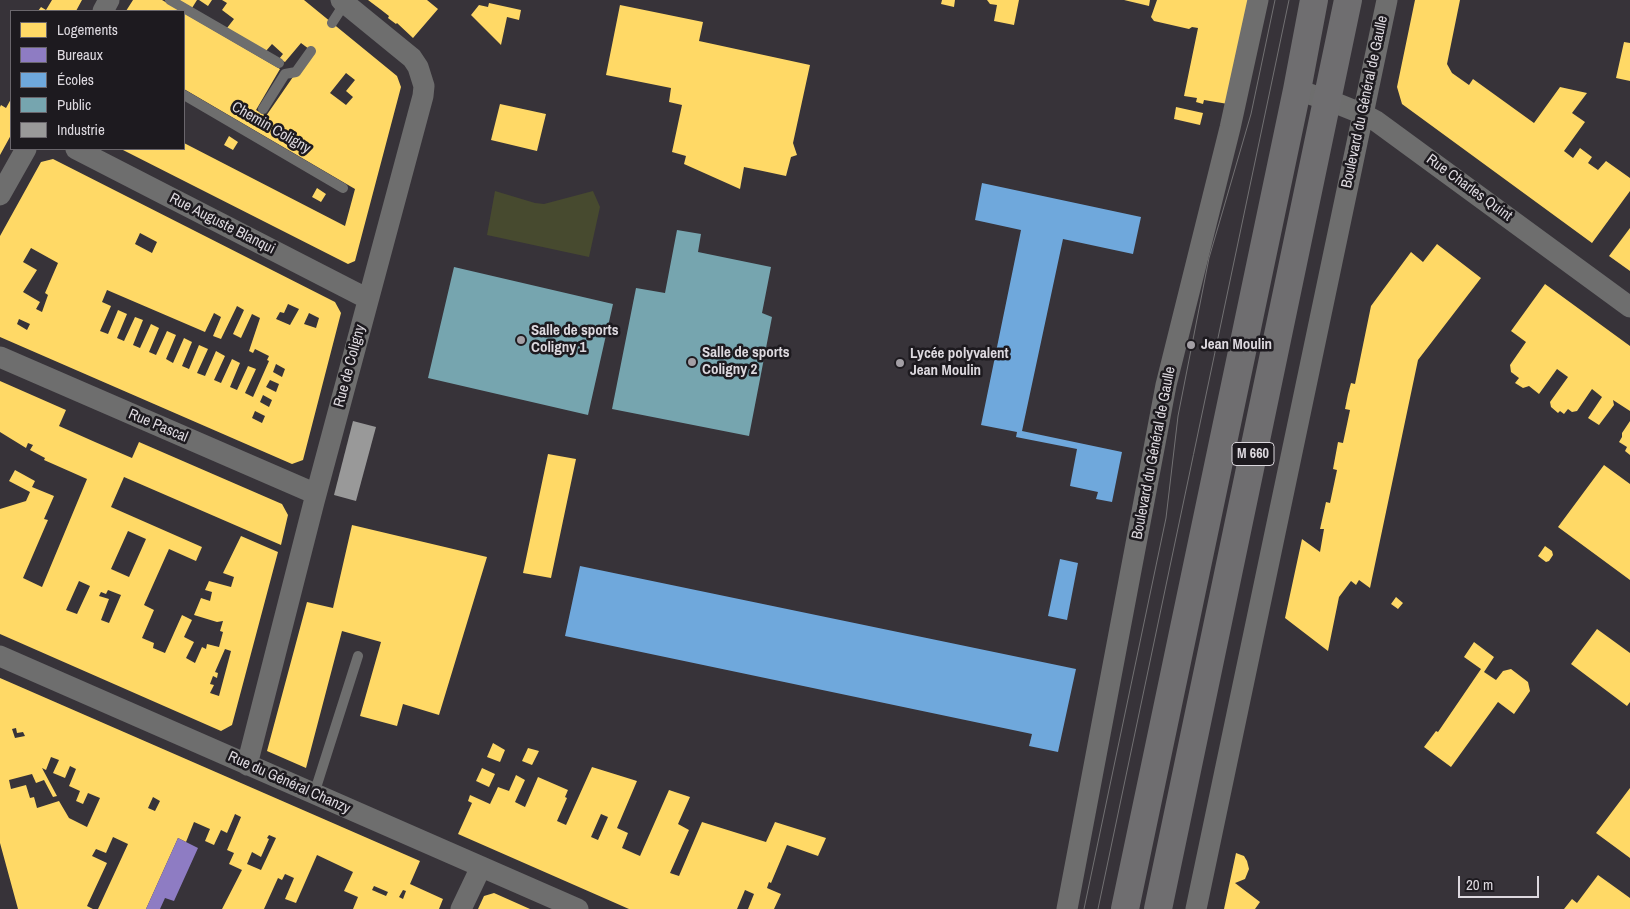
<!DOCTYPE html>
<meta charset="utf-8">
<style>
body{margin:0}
#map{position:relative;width:1630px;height:909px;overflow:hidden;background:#373339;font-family:"Archivo Narrow",sans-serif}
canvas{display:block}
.legend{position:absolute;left:10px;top:10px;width:175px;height:140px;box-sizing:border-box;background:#1d1a1f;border:1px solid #6a666c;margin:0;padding:6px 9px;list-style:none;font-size:15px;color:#ddd9df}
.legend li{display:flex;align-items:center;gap:10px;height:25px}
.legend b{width:25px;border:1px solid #6a666c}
.scale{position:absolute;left:1458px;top:876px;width:81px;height:22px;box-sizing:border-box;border:2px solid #ddd9df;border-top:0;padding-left:6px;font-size:15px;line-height:18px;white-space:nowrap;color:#ddd9df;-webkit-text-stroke:4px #1d1a1f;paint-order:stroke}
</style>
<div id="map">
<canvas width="1630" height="909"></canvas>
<ul class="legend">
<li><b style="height:14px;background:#ffd966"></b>Logements</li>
<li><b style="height:14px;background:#8e7cc3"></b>Bureaux</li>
<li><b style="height:14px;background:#6fa8dc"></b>Écoles</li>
<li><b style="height:14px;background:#76a5af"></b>Public</li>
<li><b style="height:14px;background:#999"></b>Industrie</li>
</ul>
<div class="scale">20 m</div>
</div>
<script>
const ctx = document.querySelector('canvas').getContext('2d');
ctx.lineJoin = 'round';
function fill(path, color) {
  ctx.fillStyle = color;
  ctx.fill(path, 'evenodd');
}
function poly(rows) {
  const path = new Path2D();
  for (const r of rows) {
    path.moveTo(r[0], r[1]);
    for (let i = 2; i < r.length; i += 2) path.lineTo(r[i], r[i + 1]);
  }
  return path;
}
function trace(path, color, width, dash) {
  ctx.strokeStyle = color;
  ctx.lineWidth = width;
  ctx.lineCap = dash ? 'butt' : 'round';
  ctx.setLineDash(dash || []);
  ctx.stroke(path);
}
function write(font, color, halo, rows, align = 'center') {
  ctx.font = font + ' "Archivo Narrow",sans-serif';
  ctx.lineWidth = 5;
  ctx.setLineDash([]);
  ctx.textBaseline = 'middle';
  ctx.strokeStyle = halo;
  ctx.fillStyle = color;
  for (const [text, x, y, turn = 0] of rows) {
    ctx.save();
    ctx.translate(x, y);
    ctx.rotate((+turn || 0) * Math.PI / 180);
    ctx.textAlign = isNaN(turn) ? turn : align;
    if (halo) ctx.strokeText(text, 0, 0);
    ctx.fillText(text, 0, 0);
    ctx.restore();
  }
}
const green = poly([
 [495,191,535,203,544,204,593,191,600,207,589,257,487,235]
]);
const homes = poly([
 [52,0,82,0,76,11,38,11,41,7,46,10],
 [133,0,162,0,181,11,126,11],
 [179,0,197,0,192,8],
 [199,0,212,0,208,6],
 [222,0,304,0,397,76,401,87,355,261,348,264,121,149,184,149,184,143,345,226,355,189,184,89,184,13,280,69,256,110,266,116,295,74,313,52,301,43,285,62,279,59,283,54,272,44,266,51,227,28,234,19,222,10,227,3],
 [346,73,355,80,346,91,353,97,346,105,330,93],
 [368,0,427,0,438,9,413,38,397,23,396,24,388,18,389,16,380,9],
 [942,0,955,0,954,7,941,4],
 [987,0,1019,0,1014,25,994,21,997,5,990,4],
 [1124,0,1150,0,1149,6],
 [1157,0,1250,0,1228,104,1204,100,1203,104,1196,102,1197,98,1184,96,1198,28,1192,27,1189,29,1154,21,1151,17],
 [1415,0,1460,0,1447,64,1452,73,1469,85,1473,79,1534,123,1560,87,1587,93,1572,113,1585,122,1564,151,1573,158,1580,148,1592,157,1588,163,1598,170,1606,161,1630,178,1630,191,1592,243,1402,104,1397,87],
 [489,3,521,10,519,20,507,17,501,45,471,15,479,5,488,7],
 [620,5,703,22,699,41,810,65,793,143,797,155,791,157,786,176,744,167,740,189,684,164,686,156,672,152,682,105,669,102,671,88,606,75],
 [1624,42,1630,43,1630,81,1616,78],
 [11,99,11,135,0,155,0,107,1,105,6,108],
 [500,104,546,114,537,151,491,140],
 [1176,107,1203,113,1200,125,1174,119],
 [229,136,238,142,233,150,224,145],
 [53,159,335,302,341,313,303,460,292,464,0,337,0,236,41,162],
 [140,233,157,242,152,253,135,244],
 [31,248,58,263,45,293,48,295,42,312,36,309,40,302,23,292,37,270,23,262],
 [107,290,205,332,214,313,221,317,213,336,221,339,237,306,244,310,233,334,241,338,252,314,260,318,249,351,253,353,255,349,269,356,267,360,269,361,253,397,245,393,256,369,248,366,237,390,230,387,240,363,232,359,221,383,214,380,225,356,216,351,205,376,197,373,208,349,199,345,189,369,182,366,192,342,184,338,173,363,166,359,176,335,167,331,156,355,149,352,159,328,151,324,140,348,133,345,143,320,135,317,124,341,117,338,127,314,118,310,108,334,100,331,111,306,102,302],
 [288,304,299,309,290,325,276,319,280,312,284,313],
 [309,313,319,318,316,328,304,324],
 [19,319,30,324,27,330,17,324],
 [276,364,285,369,282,377,273,372],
 [270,380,279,384,276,392,266,387],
 [263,395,272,400,269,407,260,402],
 [255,411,265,416,262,423,252,418],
 [317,188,326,194,321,202,312,197],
 [1630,228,1630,271,1609,256],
 [1437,244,1481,278,1418,360,1370,588,1359,580,1356,585,1351,581,1339,597,1328,651,1285,618,1302,539,1320,552,1324,529,1320,529,1326,502,1330,503,1337,470,1333,469,1338,442,1343,443,1350,410,1345,409,1348,394,1351,383,1355,384,1371,306,1411,252,1423,262],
 [1545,284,1630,346,1630,411,1613,400,1614,405,1599,425,1588,418,1602,397,1592,389,1577,411,1572,412,1568,409,1564,414,1560,411,1558,413,1551,407,1550,402,1568,377,1557,369,1539,394,1529,386,1523,388,1515,383,1519,378,1511,372,1510,365,1526,342,1511,331],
 [0,381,66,410,59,426,95,442,132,458,139,442,282,504,288,515,281,545,124,477,111,507,202,547,196,561,169,549,144,605,154,610,142,638,154,643,153,648,165,653,182,615,192,620,184,637,194,642,186,658,195,663,202,647,206,649,207,644,219,647,223,632,220,631,223,621,217,622,194,615,201,598,210,601,212,592,205,590,209,581,231,587,234,577,223,573,241,536,278,552,232,725,221,731,0,634,0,509,26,501,30,492,9,481,15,470,35,481,32,487,54,496,44,519,48,520,23,578,42,587,87,479,44,460,45,458,30,450,33,445,28,443,26,448,0,432],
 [128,531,146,539,129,577,111,569],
 [79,581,90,586,77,614,66,610],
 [108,590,121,595,109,623,101,620,109,599,99,596,101,592,106,594],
 [225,649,231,651,219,696,210,693,214,685,210,684,213,676,217,678,218,673,215,672],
 [1630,421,1630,455,1625,451,1627,447,1619,442,1622,437,1622,433],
 [548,454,576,459,551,578,523,573],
 [1604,465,1630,484,1630,580,1558,527],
 [352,525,487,557,439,715,403,704,397,726,360,716,381,642,342,631,306,768,267,751,307,602,333,608],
 [1545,546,1552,551,1553,555,1549,561,1546,562,1538,556],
 [1396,597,1403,603,1398,609,1391,604],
 [1597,629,1630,653,1630,702,1627,706,1571,664],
 [1474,642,1494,657,1484,672,1496,680,1503,671,1511,669,1528,682,1530,691,1514,714,1498,702,1451,767,1424,747,1436,731,1438,732,1481,669,1464,657],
 [0,678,420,861,410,884,443,899,439,909,353,909,358,897,344,891,353,872,317,855,296,903,285,899,294,878,285,874,282,880,278,878,264,909,222,909,242,870,229,864,234,853,227,850,241,817,235,814,227,833,221,830,214,845,205,841,210,829,194,822,186,842,178,838,146,909,98,909,128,844,113,837,106,853,96,849,92,856,107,863,87,906,93,909,18,909,0,843],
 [16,728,17,733,23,732,25,736,15,738,12,729],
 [51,757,59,760,53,773,65,778,70,766,76,769,69,786,80,791,76,801,83,804,88,793,100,798,87,827,69,818,59,801,37,808,34,797,30,798,26,785,11,789,9,780,32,774,36,783,44,780,53,797,57,796,42,768,46,770],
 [153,797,160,801,155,811,148,808],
 [269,835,276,838,261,870,247,864,252,852,261,857,269,839,267,838],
 [374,886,388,892,386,896,372,890],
 [403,890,406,891,403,899,399,897],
 [493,743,505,750,500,762,487,757],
 [528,748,539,751,532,765,522,761],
 [592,767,637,781,617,828,628,833,622,848,640,856,669,790,690,797,678,824,689,830,670,873,679,876,702,822,766,842,775,822,826,838,818,856,787,845,771,883,769,882,767,888,781,894,774,909,748,909,754,894,745,890,737,909,629,909,458,834,472,803,468,801,470,795,490,804,498,787,509,791,516,775,525,780,515,802,525,807,538,777,568,790,565,797,567,798,557,821,566,825],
 [601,814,608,817,598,840,591,837],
 [482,768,495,774,489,787,476,781],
 [1630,788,1630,858,1596,833],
 [1236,853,1244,856,1247,861,1249,869,1245,879,1235,883,1260,902,1255,909,1224,909],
 [1598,875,1630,898,1630,909,1564,909,1572,899,1577,903],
 [494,893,530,909,478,909,484,896]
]);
const offices = poly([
 [178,838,198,848,174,901,165,898,160,909,146,909]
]);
const schools = poly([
 [982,183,1141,217,1133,254,1063,239,1022,431,1122,452,1112,502,1096,499,1098,492,1070,486,1077,449,1016,437,1017,432,981,425,1021,230,975,220],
 [1060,559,1078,563,1067,620,1048,616],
 [580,566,1076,669,1058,752,1029,746,1032,734,565,636]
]);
const public = poly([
 [677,230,701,234,698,252,771,267,762,313,772,317,749,436,612,409,636,288,665,293],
 [454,267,613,304,588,415,428,378]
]);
const industry = poly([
 [353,421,376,427,356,501,334,495]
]);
const service = poly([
 [170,0,279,63],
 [332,23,345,3],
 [184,95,343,188],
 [263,109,285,74,296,72,311,51],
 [314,794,358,656]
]);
const minor = poly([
 [103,11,109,0],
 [1297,90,1328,100,1363,114,1376,121,1630,307],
 [76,149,368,299],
 [0,195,26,149],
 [0,357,316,494],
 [0,656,578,909],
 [247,765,314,502,423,96,424,86,418,67,412,58,341,0],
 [461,909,481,867],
 [1067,909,1166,385,1230,128,1258,0],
 [1196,909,1387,0]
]);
const primary = poly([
 [1125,909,1297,90,1314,0],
 [1158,909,1348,0]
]);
const tram = poly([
 [1084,909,1166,518,1178,416,1209,258,1251,114,1275,0],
 [1098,909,1289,0]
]);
const markers = [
 [521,340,5,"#a39fa5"],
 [1191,345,5,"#a39fa5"],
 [692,362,5,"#a39fa5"],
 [900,363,5,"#a39fa5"]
];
const shields = [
 [1253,454,42]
];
const shieldNames = [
 ["M 660",1253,454]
];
const streetNames = [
 ["Boulevard du Général de Gaulle",1365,102,-78],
 ["Chemin Coligny",271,128,30],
 ["Rue Charles Quint",1469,188,36],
 ["Rue Auguste Blanqui",222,224,27],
 ["Rue de Coligny",350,366,-75],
 ["Rue Pascal",158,426,23],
 ["Boulevard du Général de Gaulle",1154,453,-79],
 ["Rue du Général Chanzy",289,783,24]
];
const poiNames = [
 ["Salle de sports",531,331],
 ["Coligny 1",531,348],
 ["Jean Moulin",1201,345],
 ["Salle de sports",702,353],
 ["Coligny 2",702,370],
 ["Lycée polyvalent",910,354],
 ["Jean Moulin",910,371]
];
fill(green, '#474a2f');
fill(homes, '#ffd966');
fill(offices, '#8e7cc3');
fill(schools, '#6fa8dc');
fill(public, '#76a5af');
fill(industry, '#999');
trace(service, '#6e6e6e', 10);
trace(minor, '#6e6e6e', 21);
trace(primary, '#6f6e70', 28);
trace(tram, '#727173', 1);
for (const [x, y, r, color] of markers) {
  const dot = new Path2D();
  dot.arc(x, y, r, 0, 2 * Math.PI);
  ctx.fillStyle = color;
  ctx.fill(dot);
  trace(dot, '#1d1a1f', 2);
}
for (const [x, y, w] of shields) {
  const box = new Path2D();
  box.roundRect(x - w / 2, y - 11.5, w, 23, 4);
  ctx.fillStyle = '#1d1a1f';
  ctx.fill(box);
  trace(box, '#ddd9df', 1);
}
write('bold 14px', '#ddd9df', null, shieldNames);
write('15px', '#ddd9df', '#1d1a1f', streetNames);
write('bold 15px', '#ddd9df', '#1d1a1f', poiNames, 'left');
</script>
